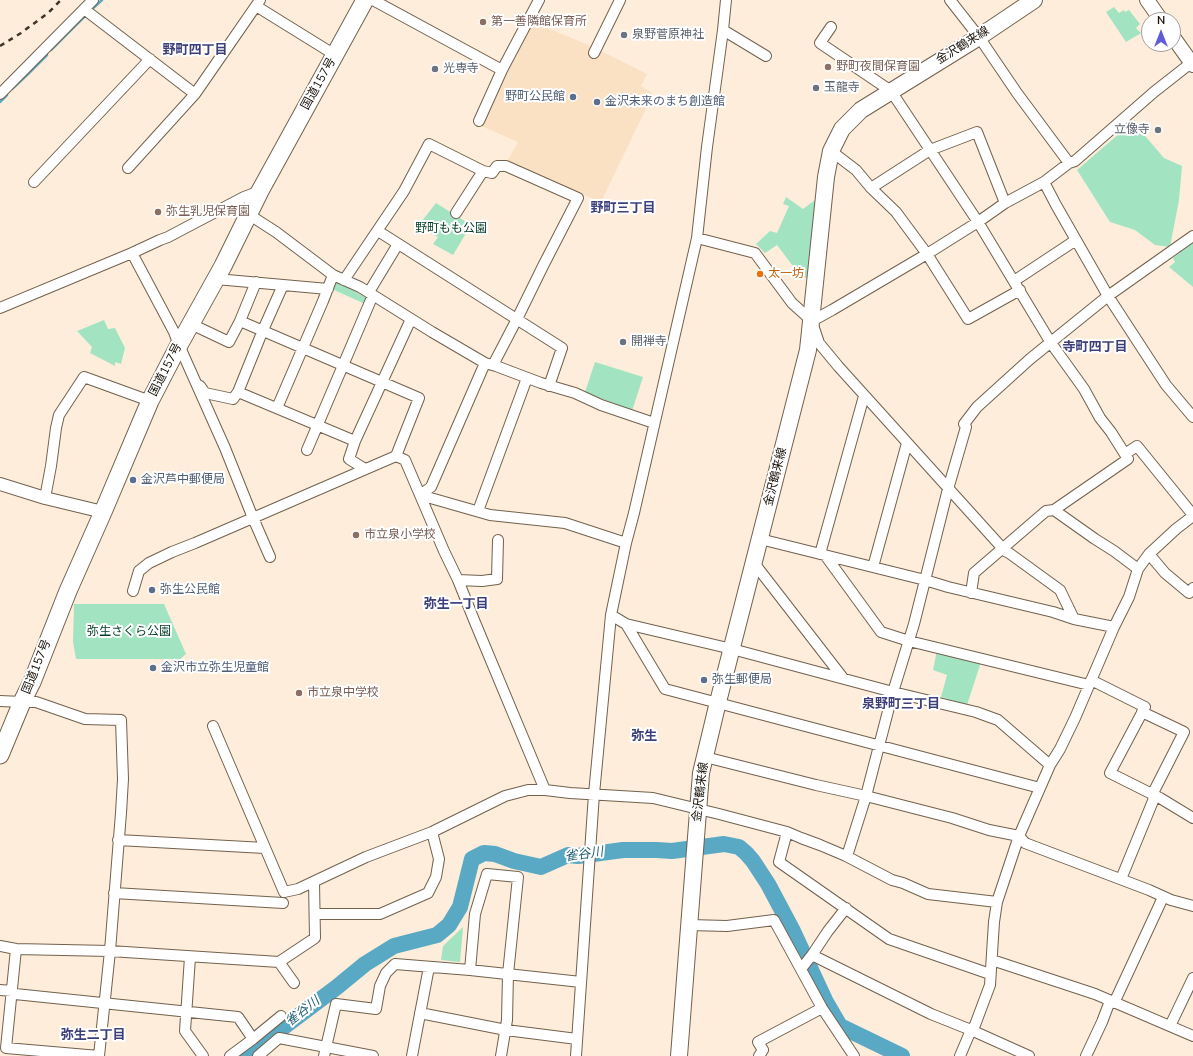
<!DOCTYPE html>
<meta charset="utf-8">
<style>
body{margin:0}
#map{position:relative;width:1193px;height:1056px;overflow:hidden;background:#fdedda;font-family:"Nunito Sans",sans-serif}
canvas{display:block}
.north{position:absolute;left:1141px;top:12px;width:40px;height:40px;box-sizing:border-box;background:#fff;border:1px solid #a3a09d;border-radius:50%;rotate:0deg;font-size:11px;font-weight:700;line-height:16px;text-align:center;color:#181209}
.north::after{content:'';display:block;margin:auto;width:14px;height:18px;background:#605cd5;clip-path:polygon(50% 0,100% 100%,50% 72%,0 100%)}
</style>
<div id="map">
<canvas width="1193" height="1056"></canvas>
<div class="north">N</div>
</div>
<script>
const ctx = document.querySelector('canvas').getContext('2d');
ctx.lineJoin = 'round';
function fill(path, color) {
  ctx.fillStyle = color;
  ctx.fill(path, 'evenodd');
}
function poly(rows) {
  const path = new Path2D();
  for (const r of rows) {
    path.moveTo(r[0], r[1]);
    for (let i = 2; i < r.length; i += 2) path.lineTo(r[i], r[i + 1]);
  }
  return path;
}
function trace(path, color, width, dash) {
  ctx.strokeStyle = color;
  ctx.lineWidth = width;
  ctx.lineCap = dash ? 'butt' : 'round';
  ctx.setLineDash(dash || []);
  ctx.stroke(path);
}
function write(font, color, halo, rows, align = 'center') {
  ctx.font = font + ' "Nunito Sans","Noto Sans JP",sans-serif';
  ctx.lineWidth = 4;
  ctx.setLineDash([]);
  ctx.textBaseline = 'middle';
  ctx.strokeStyle = halo;
  ctx.fillStyle = color;
  for (const [text, x, y, turn = 0] of rows) {
    ctx.save();
    ctx.translate(x, y);
    ctx.rotate((+turn || 0) * Math.PI / 180);
    ctx.textAlign = isNaN(turn) ? turn : align;
    if (halo) ctx.strokeText(text, 0, 0);
    ctx.fillText(text, 0, 0);
    ctx.restore();
  }
}
const built = poly([
 [533,22,593,47,647,74,641,86,653,94,601,202,507,162,518,142,481,126]
]);
const green = poly([
 [1114,7,1119,13,1124,10,1125,12,1129,10,1140,24,1136,28,1141,33,1126,42,1106,12],
 [1135,120,1140,130,1164,158,1182,166,1179,200,1170,247,1155,245,1135,230,1110,222,1077,170],
 [786,197,803,209,815,200,808,279,799,274,777,245,765,253,756,244,770,231,777,233,789,206,783,204],
 [436,203,471,225,453,255,433,244,438,237,418,226],
 [1193,242,1193,287,1169,267,1175,262,1173,258],
 [338,282,365,297,366,301,365,304,332,289,335,284],
 [104,320,108,329,115,328,125,348,121,364,115,362,115,366,90,353,92,347,77,331],
 [595,362,643,377,632,411,585,392],
 [74,604,164,604,186,654,180,659,76,659,73,642],
 [937,650,981,662,967,705,941,697,947,675,933,670],
 [463,927,460,962,441,960,443,946]
]);
const stream = poly([
 [91,10,102,0],
 [51,50,86,15],
 [12,89,27,75,47,55],
 [0,102,7,95]
]);
const river = poly([
 [245,1056,337,987,365,964,394,946,437,935,449,925,460,907,472,859,484,853,495,854,514,861,541,867,568,855,578,856,623,850,657,850,672,851,724,844,739,847,746,853,753,861,768,884,793,931,826,1002,840,1026,902,1056]
]);
const minor = poly([
 [373,0,502,70],
 [950,0,979,37,1017,93,1069,163],
 [256,6,335,55],
 [84,9,195,94],
 [831,27,820,43,891,91,978,222,1051,343,1084,389,1100,418,1111,432,1128,459,1054,510,1046,511,974,573,971,593],
 [723,30,766,56],
 [594,53,620,0],
 [0,94,93,0],
 [479,121,502,70,539,0],
 [831,151,856,170,871,188,896,212,927,254,968,319,1020,290],
 [128,168,195,94,260,0],
 [34,182,150,59],
 [1044,182,1056,205,1108,296,1166,385,1193,417],
 [871,188,930,150,977,132,1005,203],
 [456,213,483,171],
 [248,214,276,232,333,275,360,287,432,332,485,363,496,366,541,383,575,393,601,405,654,423],
 [378,231,562,348,549,386],
 [697,238,755,253,792,303,812,321,832,310,927,254,978,222,1005,203,1044,182,1069,163,1075,161,1154,92,1191,63],
 [132,253,174,332,179,345,225,448,253,518,270,557],
 [216,279,328,289],
 [344,280,404,191,429,144,483,171,492,173,497,166,506,166,578,198,543,266,517,319,493,365],
 [1014,281,1076,240],
 [369,292,398,244],
 [0,308,132,253,160,240,168,237,244,197,260,191],
 [240,321,256,282],
 [813,325,819,343,838,366,1005,551,1009,553,1060,590,1074,619],
 [200,386,205,393,233,399,238,392,355,441],
 [238,392,263,330,283,285],
 [277,408,323,301,333,275],
 [964,424,977,407,1030,359,1108,296,1193,236],
 [307,450,373,295],
 [1125,454,1137,446,1193,515],
 [396,456,405,460,444,551,458,580,474,620,545,790],
 [365,469,349,459,355,441,411,319],
 [420,495,490,515,565,523,626,543],
 [420,495,431,487,485,363],
 [45,498,51,466,56,428,59,415,84,377,150,401],
 [1054,510,1095,539,1114,551,1138,569],
 [478,511,527,378],
 [760,539,925,580,948,587,1053,612,1074,619,1114,627],
 [820,554,864,396],
 [1149,554,1165,573,1189,593,1193,588],
 [825,555,881,632,909,641,1089,685],
 [754,563,843,678],
 [873,567,907,443],
 [458,580,482,581,497,579,498,540],
 [133,591,139,571,149,563,172,552,195,543,396,456,419,398,240,321,229,342,191,324],
 [611,615,626,624,732,649,893,692,976,712,998,720,1050,765],
 [626,624,665,689,1040,788],
 [1091,680,1145,707,1110,773,1160,798,1193,818],
 [0,701,22,702,36,702,85,719,121,720,123,779,121,813,110,951,99,1056],
 [1142,712,1184,732,1152,795],
 [213,726,284,892,298,889,366,857,432,832,505,796,528,790,545,790,570,793,653,798,719,814,787,832,801,838,820,845,846,856,892,880,903,883,928,894,997,902],
 [705,757,816,785,866,796,952,818,989,830,1019,836,1025,843,1149,890,1171,900,1193,906],
 [787,832,779,862,889,939,990,974],
 [118,840,265,848],
 [846,856,848,853,866,796,893,692,914,624,948,489,966,427],
 [1121,879,1155,796],
 [114,893,283,903],
 [315,914,380,914,428,893,436,877,439,859,432,832],
 [689,925,727,926,774,920,822,1008,854,1056],
 [0,946,16,949,110,951,279,962,315,938,314,882],
 [16,949,6,1048,99,1056],
 [812,955,828,931,846,908],
 [190,957,185,1031,203,1056],
 [992,960,1095,994,1193,1036],
 [279,962,294,983],
 [801,969,812,955,931,1014,971,1030,1029,1056],
 [470,970,475,914,487,874,518,877,508,974,507,1020,501,1056],
 [0,990,12,991,15,994,238,1017,253,1039],
 [1114,1003,1159,906,1163,897],
 [420,1013,506,1030,577,1039],
 [1170,1026,1193,978],
 [230,1056,253,1039,281,1016],
 [258,1056,279,1038,373,1056],
 [324,1056,336,1004,376,1009,380,986,386,973,395,964,470,970,581,982],
 [412,1056,429,967],
 [576,1056,594,794,611,615,626,543,634,513,697,238,707,147,723,30,726,0],
 [759,1056,763,1050,758,1042,822,1008],
 [960,1056,971,1030,975,1025,990,985,994,922,997,902,1019,836,1050,765,1060,749,1075,718,1114,627,1129,597,1138,569,1149,554,1176,529,1193,516],
 [1086,1056,1102,1022,1110,1001]
]);
const tertiary = poly([
 [0,484,45,498,103,512]
]);
const secondary = poly([
 [1147,0,1161,20],
 [1173,37,1193,65]
]);
const primary = poly([
 [679,1056,701,773,718,702,808,350,826,177,831,151,842,129,861,110,979,37,1034,0]
]);
const trunk = poly([
 [0,755,22,702,32,682,68,591,103,512,150,401,179,345,223,266,260,191,365,0]
]);
const rail = poly([
 [0,46,21,33,48,13,61,0]
]);
const markers = [
 [483,22,4,"#8d6e63"],
 [624,35,4,"#6b7280"],
 [828,67,4,"#8d6e63"],
 [435,69,4,"#6b7280"],
 [816,88,4,"#6b7280"],
 [573,97,4,"#5c6f8a"],
 [597,102,4,"#5c6f8a"],
 [1158,130,4,"#6b7280"],
 [158,212,4,"#8d6e63"],
 [760,274,4,"#e8710a"],
 [623,342,4,"#6b7280"],
 [133,480,4,"#5c6f8a"],
 [356,535,4,"#8d6e63"],
 [152,590,4,"#5c6f8a"],
 [153,668,4,"#5c6f8a"],
 [704,680,4,"#5c6f8a"],
 [299,693,4,"#8d6e63"]
];
const educationNames = [
 ["第一善隣館保育所",491,22],
 ["野町夜間保育園",836,67],
 ["弥生乳児保育園",166,212],
 ["市立泉小学校",364,535],
 ["市立泉中学校",307,693]
];
const worshipNames = [
 ["泉野菅原神社",632,35],
 ["光専寺",443,69],
 ["玉龍寺",824,88],
 ["立像寺",1150,130,"right"],
 ["開禅寺",631,342]
];
const streetNames = [
 ["金沢鶴来線",963,46,-32],
 ["国道157号",319,84,-61],
 ["国道157号",166,370,-63],
 ["金沢鶴来線",776,477,-76],
 ["国道157号",37,667,-68],
 ["金沢鶴来線",701,792,-83]
];
const serviceNames = [
 ["野町公民館",565,97,"right"],
 ["金沢未来のまち創造館",605,102],
 ["金沢芦中郵便局",141,480],
 ["弥生公民館",160,590],
 ["金沢市立弥生児童館",161,668],
 ["弥生郵便局",712,680]
];
const parkNames = [
 ["野町もも公園",451,229],
 ["弥生さくら公園",129,632]
];
const foodNames = [
 ["太一坊",768,274]
];
const neighbourhoodNames = [
 ["野町四丁目",195,51],
 ["野町三丁目",623,209],
 ["寺町四丁目",1095,348],
 ["弥生一丁目",456,605],
 ["泉野町三丁目",901,705],
 ["弥生",644,737],
 ["弥生二丁目",93,1036]
];
const waterNames = [
 ["雀谷川",584,855,-8],
 ["雀谷川",303,1012,-38]
];
fill(built, '#fae1c3');
fill(green, '#a2e4c2');
trace(stream, '#59a8c4', 2.5);
trace(river, '#59a8c4', 16);
trace(minor, '#72614d', 12);
trace(tertiary, '#72614d', 14);
trace(secondary, '#72614d', 16);
trace(primary, '#72614d', 18);
trace(trunk, '#72614d', 19);
trace(minor, '#fff', 10);
trace(tertiary, '#fff', 12);
trace(secondary, '#fff', 14);
trace(primary, '#fff', 16);
trace(trunk, '#fff', 17);
trace(rail, '#3d352a', 2.5, [5, 5]);
for (const [x, y, r, color] of markers) {
  const dot = new Path2D();
  dot.arc(x, y, r, 0, 2 * Math.PI);
  ctx.fillStyle = color;
  ctx.fill(dot);
  trace(dot, '#fff', 1.5);
}
write('12px', '#785e54', '#fff', educationNames, 'left');
write('12px', '#5b616d', '#fff', worshipNames, 'left');
write('12px', '#181209', '#fff', streetNames);
write('12px', '#4e5e75', '#fff', serviceNames, 'left');
write('12px', '#003c26', '#fff', parkNames);
write('12px', '#c56008', '#fff', foodNames, 'left');
write('bold 13px', '#3d3f7b', '#fff', neighbourhoodNames);
write('italic 13px', '#1f5e72', '#fff', waterNames);
</script>
